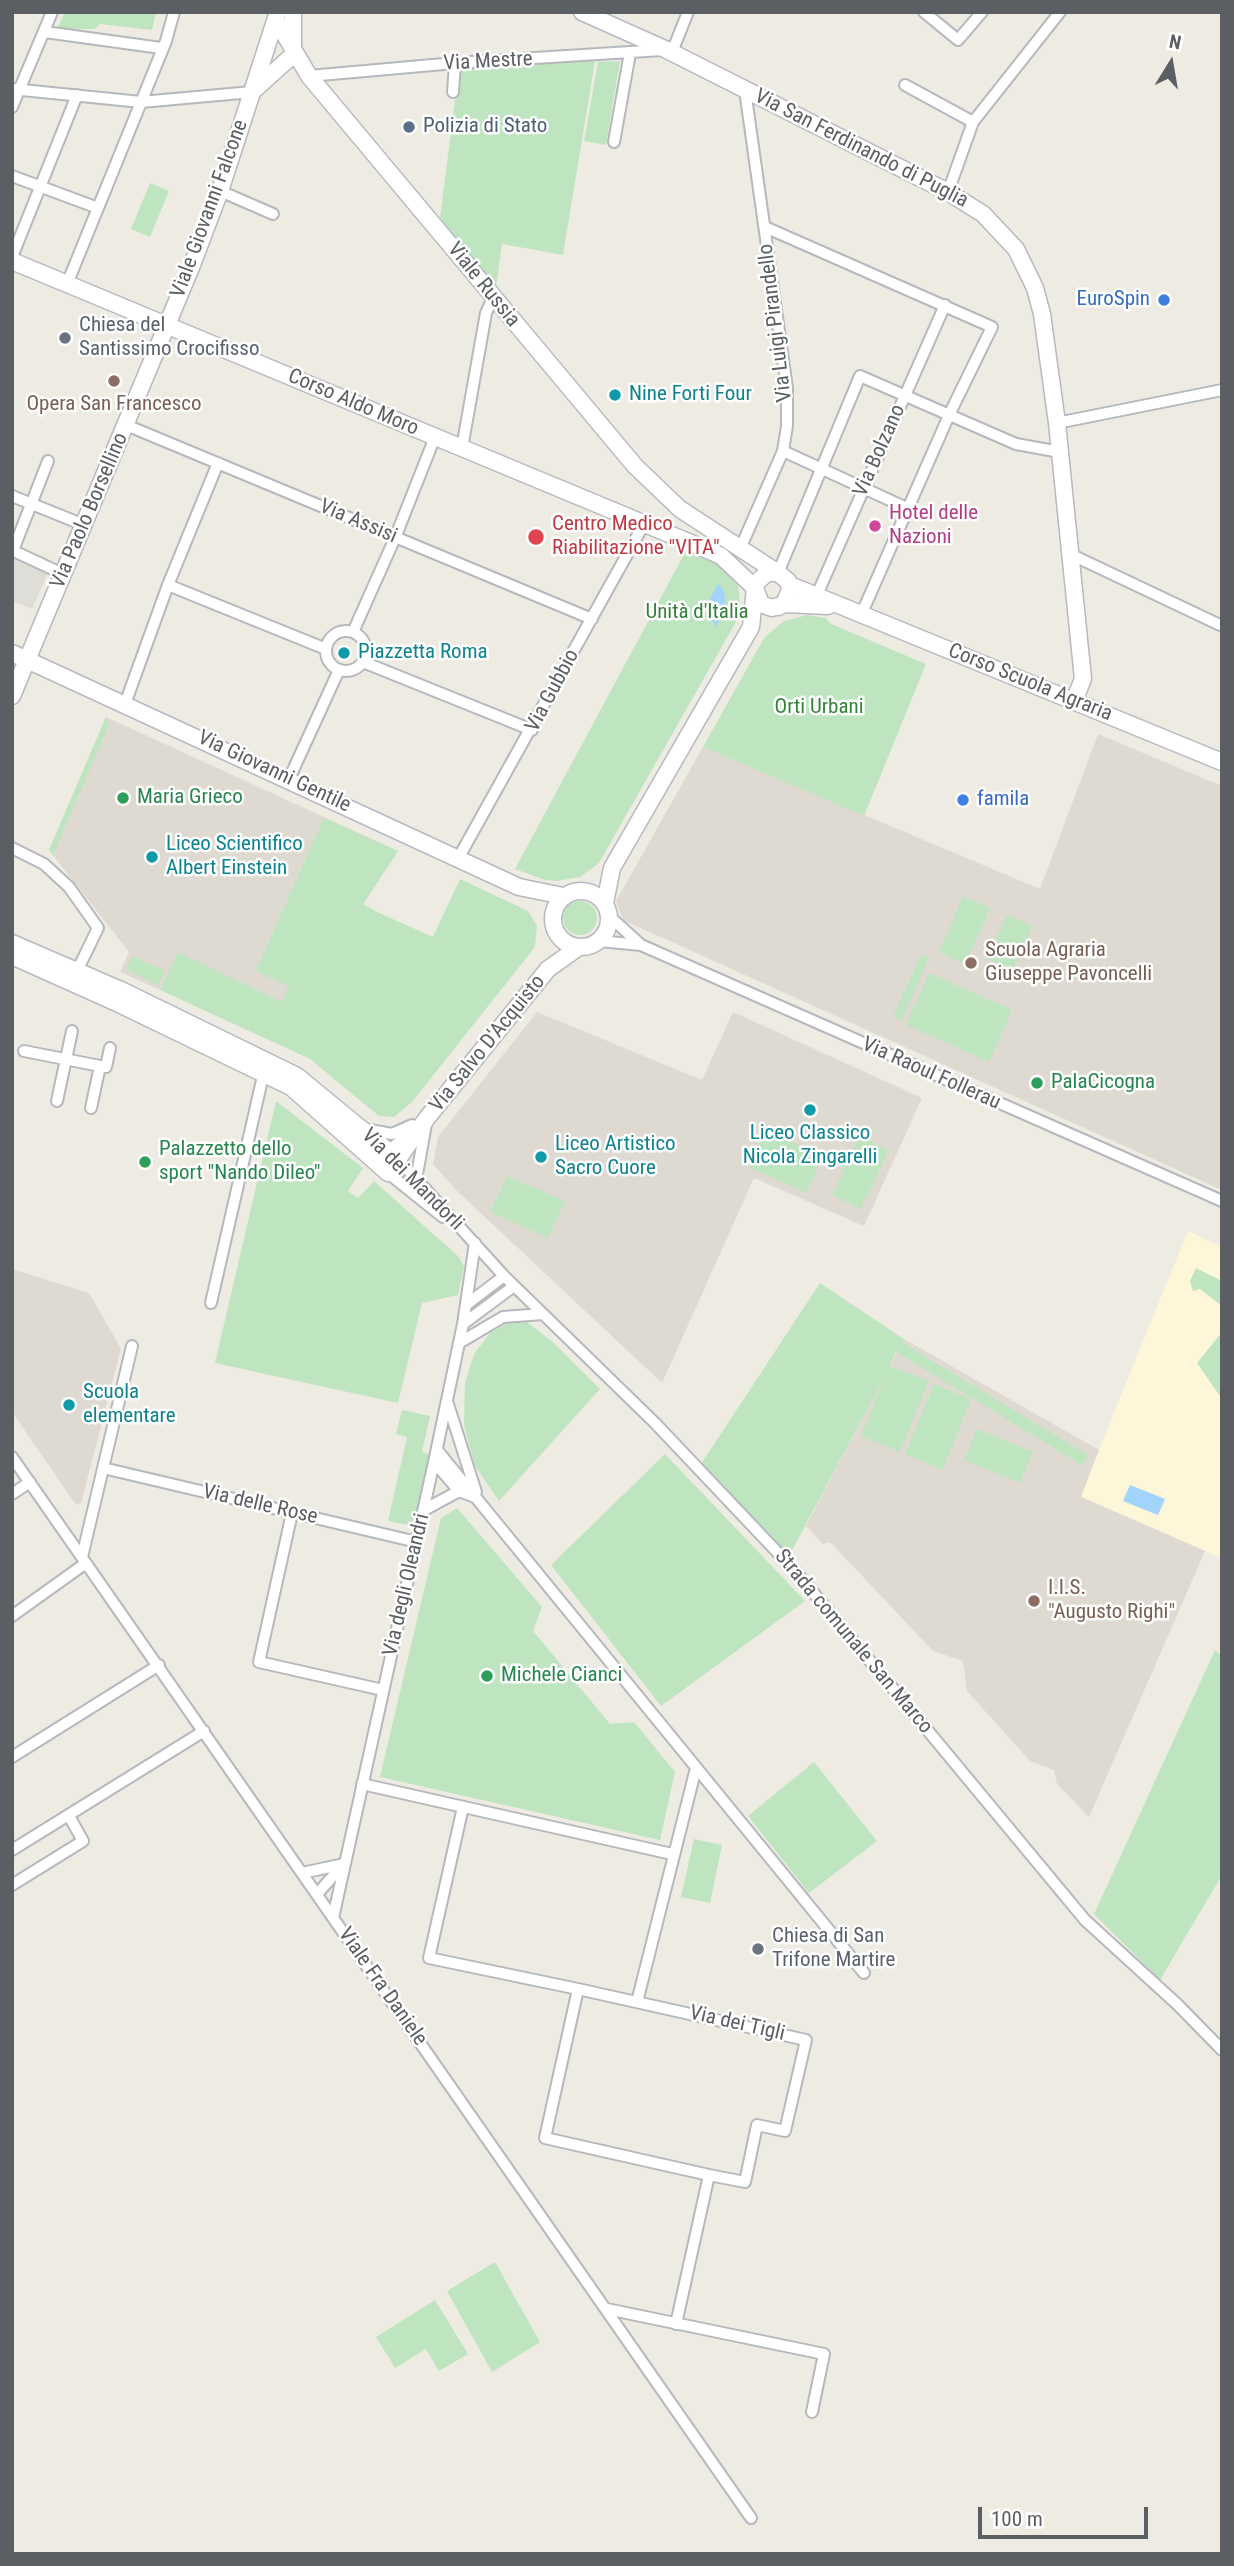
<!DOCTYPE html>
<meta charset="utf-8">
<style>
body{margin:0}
#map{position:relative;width:1234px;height:2566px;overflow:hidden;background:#eeebe3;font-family:"Roboto Condensed",sans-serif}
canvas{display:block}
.frame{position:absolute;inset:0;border:14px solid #5b5f63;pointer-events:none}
.north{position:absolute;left:1136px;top:28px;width:70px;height:70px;-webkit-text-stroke:5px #fff;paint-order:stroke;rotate:11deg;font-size:19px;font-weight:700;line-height:28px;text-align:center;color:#5b5f63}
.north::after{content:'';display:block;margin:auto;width:24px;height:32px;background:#5b5f63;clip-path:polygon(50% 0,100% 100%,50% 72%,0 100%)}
.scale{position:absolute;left:978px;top:2507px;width:170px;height:32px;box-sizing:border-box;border:4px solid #5b5f63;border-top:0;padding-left:9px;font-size:21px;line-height:24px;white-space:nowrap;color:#5b5f63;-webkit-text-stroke:5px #fff;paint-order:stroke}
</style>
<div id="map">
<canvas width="1234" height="2566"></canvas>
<div class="frame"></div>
<div class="north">N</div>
<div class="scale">100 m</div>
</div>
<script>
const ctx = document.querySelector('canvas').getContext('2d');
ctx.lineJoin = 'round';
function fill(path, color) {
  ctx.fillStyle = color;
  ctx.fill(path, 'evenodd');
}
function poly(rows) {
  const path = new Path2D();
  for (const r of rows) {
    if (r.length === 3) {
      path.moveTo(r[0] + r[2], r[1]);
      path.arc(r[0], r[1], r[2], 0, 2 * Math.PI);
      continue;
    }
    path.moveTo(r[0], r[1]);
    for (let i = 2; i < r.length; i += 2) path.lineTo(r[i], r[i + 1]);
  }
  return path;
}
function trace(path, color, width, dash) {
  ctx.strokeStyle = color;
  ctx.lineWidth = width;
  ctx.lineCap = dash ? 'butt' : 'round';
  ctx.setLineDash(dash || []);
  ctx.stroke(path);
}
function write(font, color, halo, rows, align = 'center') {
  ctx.font = font + ' "Roboto Condensed",sans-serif';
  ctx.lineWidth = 5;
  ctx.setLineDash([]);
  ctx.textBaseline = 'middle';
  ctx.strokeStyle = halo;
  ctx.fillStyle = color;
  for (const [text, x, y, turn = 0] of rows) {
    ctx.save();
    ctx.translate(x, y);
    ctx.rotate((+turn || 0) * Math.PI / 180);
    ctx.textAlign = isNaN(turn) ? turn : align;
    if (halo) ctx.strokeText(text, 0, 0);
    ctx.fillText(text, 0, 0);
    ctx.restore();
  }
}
const commercial = poly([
 [1188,1231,1222,1247,1222,1558,1080,1496]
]);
const industrial = poly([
 [12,554,49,571,32,609,12,601]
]);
const education = poly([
 [106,717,398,851,274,1041,120,972,129,952,49,850],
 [1098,734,1222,786,1222,1190,623,920,616,901,703,747,1040,889],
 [537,1012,702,1080,733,1012,922,1098,864,1226,754,1178,662,1383,456,1190,433,1164,438,1137],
 [12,1269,89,1293,121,1349,81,1503,76,1505,12,1412],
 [904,1339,1099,1450,1081,1497,1205,1551,1089,1817,1057,1784,1054,1770,1030,1761,967,1691,963,1661,933,1651,830,1542,823,1544,806,1526]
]);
const green = poly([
 [65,12,156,12,152,30,100,24,95,29,57,29],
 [555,61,595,61,563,255,502,244,496,287,440,218,459,69],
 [620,61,606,145,584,141,598,62],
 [150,183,169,191,150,237,131,229],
 [687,549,724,568,738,585,741,612,737,620,599,863,580,877,557,881,545,880,515,869],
 [807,615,826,618,831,624,926,664,864,816,703,747,764,638,784,621],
 [106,717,109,725,53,855,49,850],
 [324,818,398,851,363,904,379,913,433,937,460,879,528,911,537,926,535,947,412,1102,394,1117,379,1116,310,1059,160,990,178,952,282,1002,289,987,256,971],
 [963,896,990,908,965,964,939,952],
 [580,918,17],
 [1007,915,1032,926,1013,970,987,959],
 [921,954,929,958,902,1020,893,1017],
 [132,956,165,971,158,985,126,970],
 [929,973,1012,1010,989,1062,906,1025],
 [276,1101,363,1168,348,1191,358,1198,374,1181,459,1257,464,1267,458,1295,422,1303,398,1403,215,1363],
 [765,1130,823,1156,806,1193,749,1167],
 [860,1136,889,1150,861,1209,832,1195],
 [507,1176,565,1201,548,1238,490,1212],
 [1196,1268,1222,1281,1222,1306,1200,1289,1193,1291,1190,1281],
 [820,1283,904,1339,903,1343,1088,1455,1082,1465,896,1352,890,1366,929,1381,900,1452,861,1436,885,1376,789,1556,701,1464],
 [527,1322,554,1343,600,1389,499,1501,475,1466,464,1425,465,1383,474,1354,490,1333,508,1323],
 [1222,1332,1222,1399,1197,1363],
 [934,1384,971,1399,943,1470,905,1454],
 [402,1410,430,1416,422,1452,429,1454,413,1526,388,1521,407,1437,396,1434],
 [977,1429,1033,1452,1020,1483,964,1460],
 [665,1454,805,1601,661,1706,551,1565],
 [457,1508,542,1607,533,1631,610,1724,634,1722,675,1772,660,1840,380,1777,441,1518],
 [1215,1650,1222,1657,1222,1875,1160,1980,1094,1914],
 [814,1762,877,1841,809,1893,748,1816],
 [694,1839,722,1845,710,1903,681,1897],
 [495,2262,540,2342,492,2372,447,2291],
 [435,2300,468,2354,439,2371,426,2349,395,2368,376,2337]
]);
const water = poly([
 [718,584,724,591,726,609,716,627,705,608],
 [1130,1485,1165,1499,1158,1515,1123,1501]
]);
const street = poly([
 [924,12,958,40,982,12],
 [45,32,161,48],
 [672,52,688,12],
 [309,76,455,63,662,50],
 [905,85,973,122],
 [12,89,141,102,252,92],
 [453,92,455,63],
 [12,107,52,12],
 [614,142,630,53],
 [12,176,98,208],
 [220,191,273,214],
 [948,192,973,122,1060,12],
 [765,227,992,327,950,413,861,615],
 [12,257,77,95],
 [67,284,166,41,174,12],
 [1057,423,1222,390],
 [126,425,592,619],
 [462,448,486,313,493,298],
 [783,451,909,509],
 [12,496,84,525],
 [14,548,48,461],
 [740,549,783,451,787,426,787,388,745,90],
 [18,553,63,574],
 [1070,554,1220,625],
 [778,573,860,376,1016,444,1060,452],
 [168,585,326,649],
 [816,597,945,305],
 [346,651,20],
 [353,632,395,538,435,437],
 [363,662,532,730],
 [125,704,168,585,218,463],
 [289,779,339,670],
 [12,848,44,864,69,887,98,928,77,971],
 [459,857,644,524],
 [609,916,641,945,1222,1201],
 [599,941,641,945],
 [24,1051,100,1066],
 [57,1101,72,1031],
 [91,1108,100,1066,106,1067,110,1048],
 [364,1129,392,1134,412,1125],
 [399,1160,504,1276,655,1423,797,1573,1085,1920,1178,2005,1222,2050],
 [376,1162,417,1126],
 [388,1173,443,1217],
 [416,1180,426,1124],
 [211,1303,265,1067],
 [466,1305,504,1276],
 [463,1324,514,1286],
 [459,1343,503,1317,543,1314],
 [448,1404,476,1492],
 [437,1450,864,1973],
 [12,1457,751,2518],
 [434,1462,459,1491,475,1497],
 [103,1468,417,1542],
 [12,1494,30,1482],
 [424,1510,459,1491],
 [292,1513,259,1662,383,1690],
 [82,1557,132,1346],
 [12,1616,86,1563],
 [12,1757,159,1665],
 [362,1784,672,1854],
 [463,1807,429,1958,578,1989],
 [12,1850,204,1731],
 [302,1873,344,1864],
 [12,1885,83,1841,69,1816],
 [317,1894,342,1866],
 [333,1918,434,1462,463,1324,475,1243],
 [637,2002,696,1768],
 [607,2309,824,2354,812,2412],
 [676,2324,709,2175,745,2182,757,2125,785,2131,806,2040,578,1989,545,2138,709,2175]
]);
const secondary = poly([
 [582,12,667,50,948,192,983,214,1016,249,1035,288,1042,314,1057,423,1083,679,1074,701],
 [276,20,309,76,635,466,680,509,778,573],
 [293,48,293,12],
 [254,90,294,54],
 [12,261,710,551,721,556,755,588],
 [790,585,1222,762],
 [778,607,784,604,828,606],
 [12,653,519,887,563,896],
 [12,696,192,265,220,191,277,15],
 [581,919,28],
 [605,903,612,868,751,627,755,588,756,583,767,573,778,573,788,581,790,590,784,604,772,608,761,604,755,588],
 [12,943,121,990,297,1076,399,1160],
 [12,956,117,1003,291,1087,388,1173,427,1118,548,969,579,947]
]);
const markers = [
 [409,127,7,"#5c6f8a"],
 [1164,300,7,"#3f7fe0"],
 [65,338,7,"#6b7280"],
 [114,381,7,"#8d6e63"],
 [615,395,7,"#0f9aa8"],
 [875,526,7,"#d1479c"],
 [536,537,9,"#e0444e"],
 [344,653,7,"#0f9aa8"],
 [123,798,7,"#2e9e5b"],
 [963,800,7,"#3f7fe0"],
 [152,857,7,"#0f9aa8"],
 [971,963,7,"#8d6e63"],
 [1037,1083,7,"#2e9e5b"],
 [810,1110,7,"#0f9aa8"],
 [541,1157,7,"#0f9aa8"],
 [145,1162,7,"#2e9e5b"],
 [69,1405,7,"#0f9aa8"],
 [1034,1601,7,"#8d6e63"],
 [487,1676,7,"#2e9e5b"],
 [758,1949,7,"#6b7280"]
];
const streetNames = [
 ["Via Mestre",488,62,-3],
 ["Via San Ferdinando di Puglia",861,149,27],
 ["Viale Giovanni Falcone",210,209,-70],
 ["Viale Russia",483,285,51],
 ["Via Luigi Pirandello",776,323,-97],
 ["Corso Aldo Moro",353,403,23],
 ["Via Bolzano",880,451,-66],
 ["Via Paolo Borsellino",90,511,-67],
 ["Via Assisi",358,522,23],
 ["Corso Scuola Agraria",1030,683,22],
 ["Via Gubbio",553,691,-62],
 ["Via Giovanni Gentile",274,772,25],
 ["Via Salvo D'Acquisto",488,1044,-51],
 ["Via Raoul Follerau",931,1074,24],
 ["Via dei Mandorli",412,1180,45],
 ["Via delle Rose",260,1505,13],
 ["Via degli Oleandri",407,1585,-77],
 ["Strada comunale San Marco",853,1642,50],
 ["Viale Fra Daniele",382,1987,55],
 ["Via dei Tigli",737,2024,13]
];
const serviceNames = [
 ["Polizia di Stato",423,127]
];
const shopNames = [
 ["EuroSpin",1150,300],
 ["famila",977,800,"left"]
];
const worshipNames = [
 ["Chiesa del",79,326],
 ["Santissimo Crocifisso",79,350],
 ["Chiesa di San",772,1937],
 ["Trifone Martire",772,1961]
];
const cultureNames = [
 ["Nine Forti Four",629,395],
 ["Piazzetta Roma",358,653],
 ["Liceo Scientifico",166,845],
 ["Albert Einstein",166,869],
 ["Liceo Classico",810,1134,"center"],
 ["Nicola Zingarelli",810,1158,"center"],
 ["Liceo Artistico",555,1145],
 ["Sacro Cuore",555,1169],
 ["Scuola",83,1393],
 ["elementare",83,1417]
];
const educationNames = [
 ["Opera San Francesco",114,405,"center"],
 ["Scuola Agraria",985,951],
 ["Giuseppe Pavoncelli",985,975],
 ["I.I.S.",1048,1589],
 ["\"Augusto Righi\"",1048,1613]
];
const hotelNames = [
 ["Hotel delle",889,514],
 ["Nazioni",889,538]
];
const healthNames = [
 ["Centro Medico",552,525],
 ["Riabilitazione \"VITA\"",552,549]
];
const parkNames = [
 ["Unità d'Italia",697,613],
 ["Orti Urbani",819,708]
];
const leisureNames = [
 ["Maria Grieco",137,798],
 ["PalaCicogna",1051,1083],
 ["Palazzetto dello",159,1150],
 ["sport \"Nando Dileo\"",159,1174],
 ["Michele Cianci",501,1676]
];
fill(commercial, '#fef6d8');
fill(industrial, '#dfddd7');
fill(education, '#dedad1');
fill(green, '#bfe5c0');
fill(water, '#a2d4fe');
trace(street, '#b5b8bd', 14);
trace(secondary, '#b6b9bf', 19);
trace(street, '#fff', 10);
trace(secondary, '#fff', 16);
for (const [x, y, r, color] of markers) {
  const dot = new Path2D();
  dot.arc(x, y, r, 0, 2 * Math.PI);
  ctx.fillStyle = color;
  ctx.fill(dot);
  trace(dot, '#fff', 2.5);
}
write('21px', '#5b5f63', '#fff', streetNames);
write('21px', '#4e5e75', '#fff', serviceNames, 'left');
write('21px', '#366cbe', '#fff', shopNames, 'right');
write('21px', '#5b616d', '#fff', worshipNames, 'left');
write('21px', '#0d838f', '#fff', cultureNames, 'left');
write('21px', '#785e54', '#fff', educationNames, 'left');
write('21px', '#b23c85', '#fff', hotelNames, 'left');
write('21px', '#be3a42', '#fff', healthNames, 'left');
write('21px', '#34813a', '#fff', parkNames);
write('21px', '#27864d', '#fff', leisureNames, 'left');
</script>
